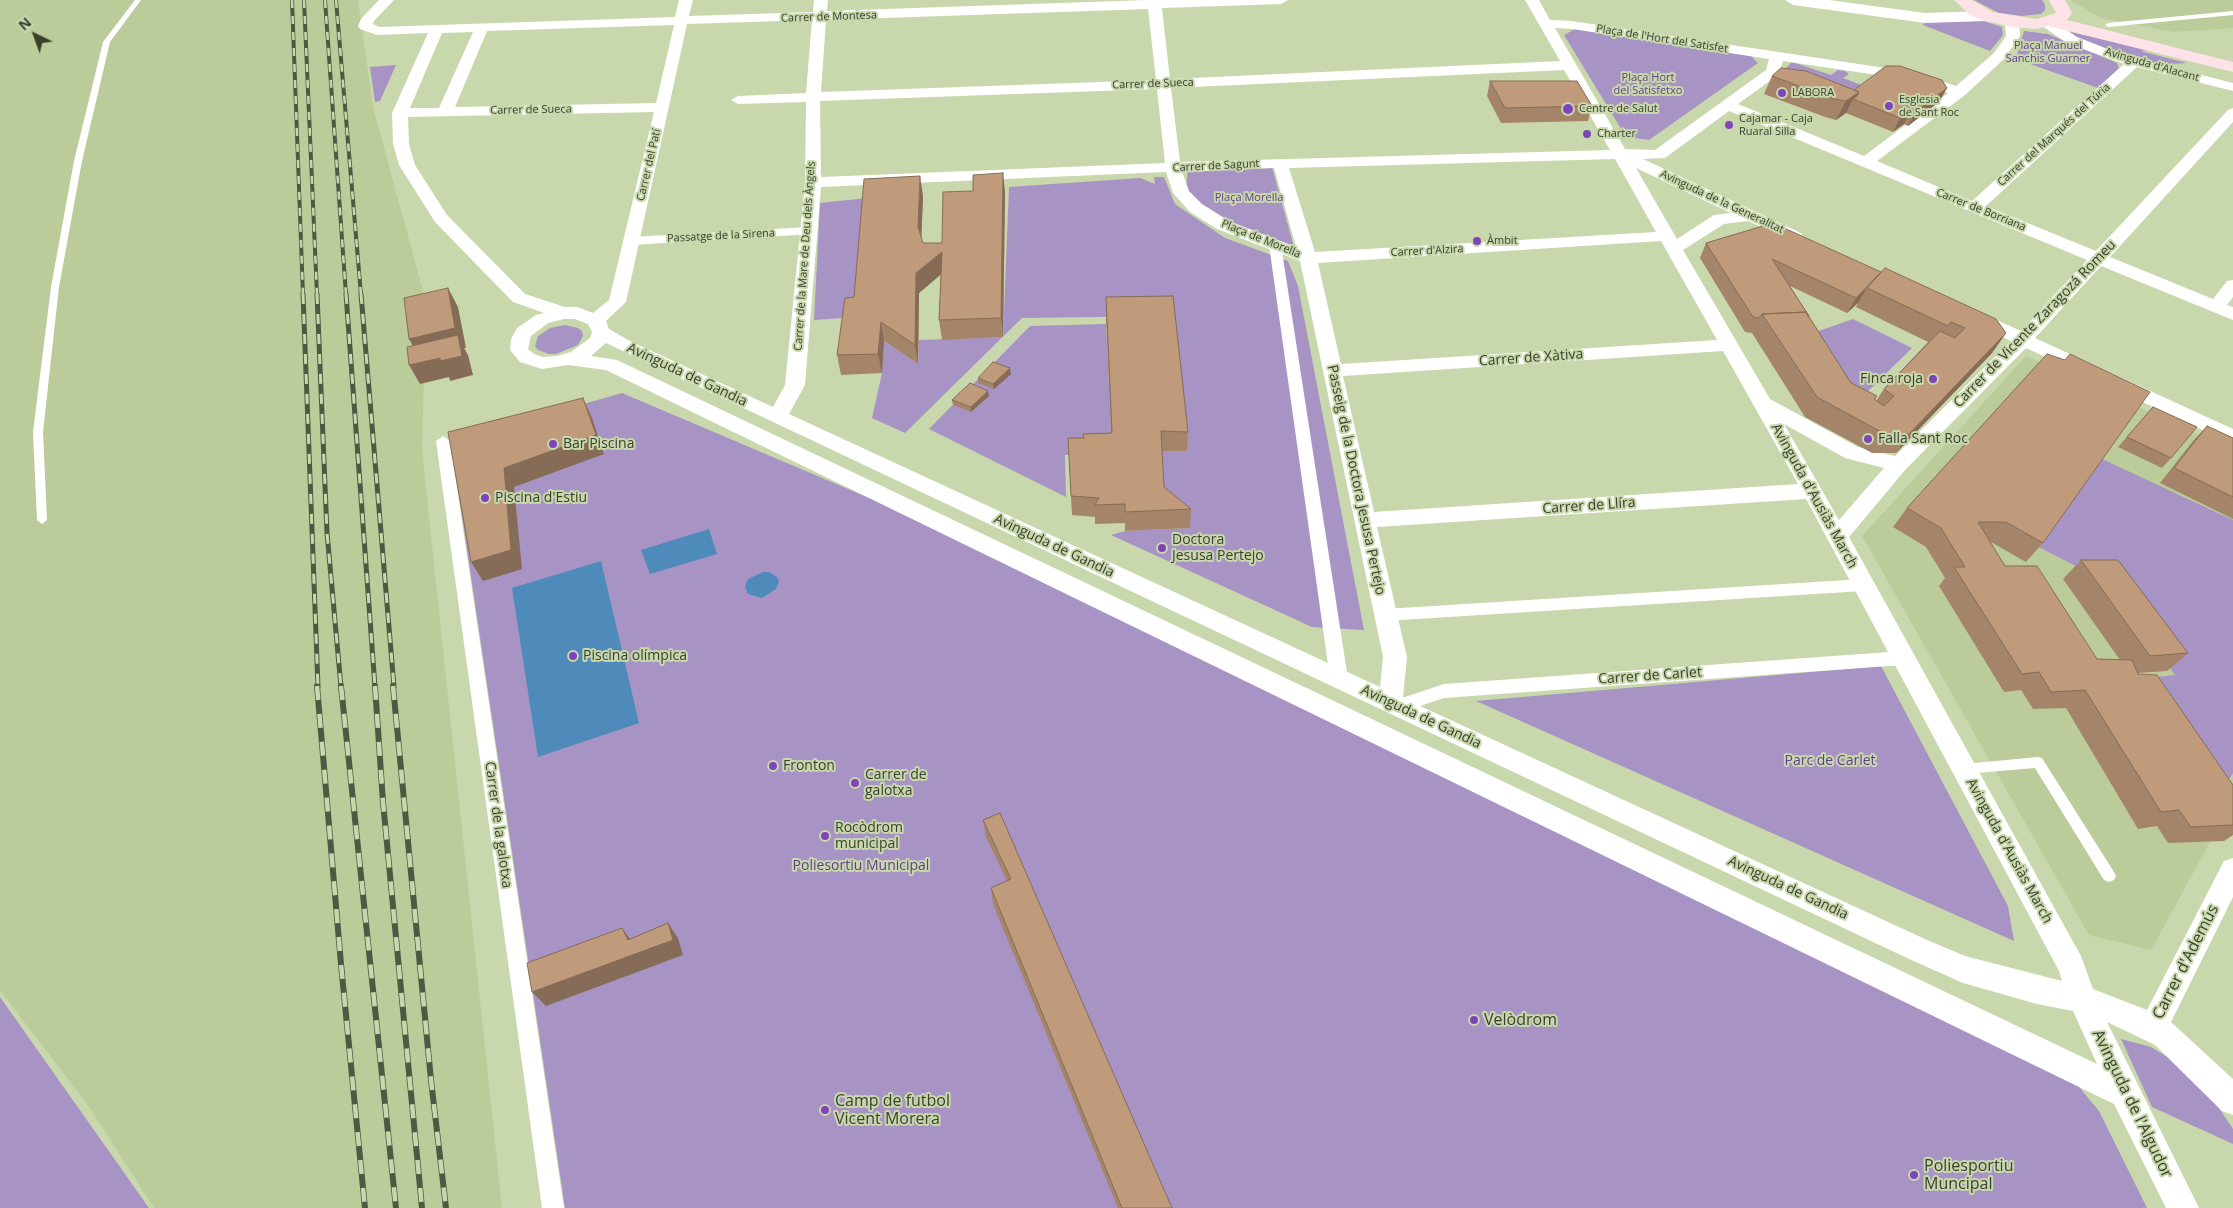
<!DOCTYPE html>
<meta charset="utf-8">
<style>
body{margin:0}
#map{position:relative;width:2233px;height:1208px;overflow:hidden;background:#c8d8ac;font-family:"Open Sans",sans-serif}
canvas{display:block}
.north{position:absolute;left:10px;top:10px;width:50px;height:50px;-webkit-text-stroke:4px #c8d8ac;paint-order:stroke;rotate:318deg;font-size:14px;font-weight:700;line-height:20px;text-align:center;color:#39402e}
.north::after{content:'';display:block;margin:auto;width:18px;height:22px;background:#39402e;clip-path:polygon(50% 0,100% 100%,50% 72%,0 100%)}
</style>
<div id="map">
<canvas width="2233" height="1208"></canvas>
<div class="north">N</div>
</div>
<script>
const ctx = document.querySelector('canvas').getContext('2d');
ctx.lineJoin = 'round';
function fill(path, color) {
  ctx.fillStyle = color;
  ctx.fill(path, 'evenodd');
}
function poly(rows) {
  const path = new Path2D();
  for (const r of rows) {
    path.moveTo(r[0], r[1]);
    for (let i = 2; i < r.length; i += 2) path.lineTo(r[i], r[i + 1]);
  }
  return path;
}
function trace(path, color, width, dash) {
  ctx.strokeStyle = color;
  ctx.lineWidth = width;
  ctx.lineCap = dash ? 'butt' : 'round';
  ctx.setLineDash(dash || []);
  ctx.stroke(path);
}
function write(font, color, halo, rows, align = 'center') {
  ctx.font = font + ' "Open Sans",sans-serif';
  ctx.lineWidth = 4;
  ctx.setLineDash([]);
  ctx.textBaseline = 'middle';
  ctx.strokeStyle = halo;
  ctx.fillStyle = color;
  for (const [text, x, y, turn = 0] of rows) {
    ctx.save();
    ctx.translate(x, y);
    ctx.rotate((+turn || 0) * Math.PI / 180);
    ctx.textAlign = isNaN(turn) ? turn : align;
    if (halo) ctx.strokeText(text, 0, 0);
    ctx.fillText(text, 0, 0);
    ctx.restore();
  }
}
const built = poly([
 [0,0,358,0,373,107,426,302,422,450,502,1208,154,1208,90,1108,0,990],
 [2070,0,2233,0,2233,28,2174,32,2101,18],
 [2026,356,2233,450,2233,800,2151,950,2089,935,1862,536]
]);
const green = poly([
 [1974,0,2042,0,2045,5,2045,10,2041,14,2022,16,1999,13],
 [1977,19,2002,27,2003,35,1990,51,1923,25,1926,21],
 [1577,28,1751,56,1758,63,1649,140,1626,137,1564,35],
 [2058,29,2151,50,2140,51,2187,63,2156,65,2117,54],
 [2024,31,2048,34,2117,63,2119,68,2098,88,2016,59],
 [1792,62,1831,75,1838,70,1845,71,1849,74,1843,78,1867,87,1841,106,1785,69],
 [396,65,380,101,375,102,370,67],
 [1272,167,1294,247,1237,225,1199,206,1186,190,1188,169],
 [1154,177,1164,177,1175,204,1225,238,1288,261,1298,286,1364,630,1312,627,1111,535,1125,531,1189,528,1163,506,1161,451,1187,451,1172,316,1022,318,905,433,872,418,882,373,884,341,918,364,919,340,1003,337,1009,187,1140,178,1155,184],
 [867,198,858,317,814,320,820,203],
 [1853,319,1912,348,1856,403,1807,335],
 [1106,324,1112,452,1065,455,1066,497,929,429,1030,326],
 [565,325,578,328,582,331,583,336,578,345,556,354,549,354,538,350,535,346,538,336,550,328],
 [622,393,1046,573,2056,1059,2099,1111,2147,1208,565,1208,451,442],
 [2100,458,2233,520,2233,773,2216,800,2132,680,2175,675,2108,583,2037,546],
 [1881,666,2008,906,2014,941,1476,701],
 [0,997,149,1208,0,1208],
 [2121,1039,2151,1047,2171,1059,2215,1102,2233,1129,2233,1144,2152,1107]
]);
const water = poly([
 [709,529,717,554,650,574,641,550],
 [601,561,639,723,538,757,512,588],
 [763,572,769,572,777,577,779,581,776,589,762,598,748,594,745,587,748,579]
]);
const service = poly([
 [135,0,141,0,110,42,82,161,59,287,43,432,47,520,42,524,37,520,33,432,51,287,74,161,103,42,135,0],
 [2233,11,2233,15,2108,27,2105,25,2108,23,2233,11],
 [2038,757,2042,758,2114,872,2116,876,2114,880,2109,882,2104,880,2035,768,1964,774,1960,773,1958,769,1960,765,1964,764,2038,757]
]);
const pedestrian = poly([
 [809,227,815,231,813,234,632,245,626,241,632,237,809,227],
 [1275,241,1281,245,1348,679,1345,684,1339,686,1333,684,1330,679,1269,245,1275,241],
 [443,436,450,441,564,1208,542,1208,436,441,443,436],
 [1863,579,1869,581,1871,585,1869,589,1863,591,1385,621,1379,620,1377,615,1379,610,1385,609,1863,579],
 [1903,651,1909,653,1911,658,1909,663,1903,665,1444,698,1399,713,1393,711,1390,706,1393,701,1444,684,1903,651]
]);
const minor = poly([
 [379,0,394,0,374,21,373,24,379,27,675,17,679,0,693,0,689,16,813,12,814,0,828,0,827,11,1147,0,1288,0,1281,4,1162,8,1170,79,1560,61,1525,0,1539,0,1550,20,1572,21,1912,72,1956,86,1994,53,2006,36,2005,22,2012,18,2019,22,2020,36,2004,59,1965,95,1877,161,1972,201,2124,64,2067,43,2042,26,2040,23,2042,20,2052,20,2077,37,2123,55,2233,83,2233,91,2137,67,1986,206,2096,251,2228,110,2233,108,2233,122,2110,257,2213,299,2227,281,2233,280,2233,297,2227,305,2233,307,2233,320,2101,266,2035,338,2233,429,2233,444,2026,348,1906,469,1849,537,2081,956,2093,989,2147,1010,2224,861,2233,858,2233,897,2171,1022,2233,1079,2233,1115,2222,1111,2155,1045,2107,1022,2199,1208,2166,1208,2114,1104,606,370,568,365,542,369,520,362,510,350,511,339,517,328,536,315,544,313,513,302,435,222,399,165,393,144,392,113,428,33,377,35,360,29,358,26,361,19,379,0],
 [1148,9,1156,80,821,92,826,20,1148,9],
 [812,20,806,93,738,96,731,100,738,104,806,102,805,182,785,385,773,407,630,341,609,329,606,321,626,302,687,24,812,20],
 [674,25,656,103,455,107,487,31,674,25],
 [1555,28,1572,29,1769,59,1766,70,1655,150,1625,149,1555,28],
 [473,32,439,108,410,108,442,33,473,32],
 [1783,61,1910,80,1948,93,1864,156,1738,104,1778,75,1783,61],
 [1564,70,1610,150,1180,162,1171,88,1564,70],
 [1157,89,1165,163,821,177,820,101,1157,89],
 [1729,111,2087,260,2021,331,1981,313,1969,313,1966,317,1969,321,2011,341,1895,456,1858,447,1770,399,1683,250,1724,224,1748,221,1795,242,1801,241,1803,237,1801,233,1643,159,1665,158,1729,111],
 [654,112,609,300,593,313,577,307,565,307,525,294,447,215,415,165,409,144,408,117,654,112],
 [1615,159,1656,232,1315,252,1289,168,1615,159],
 [1274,168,1296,247,1229,221,1202,204,1189,191,1182,172,1274,168],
 [1636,168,1731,213,1714,215,1677,239,1636,168],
 [1166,172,1173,193,1190,212,1217,229,1300,261,1383,657,1380,687,789,414,805,385,821,187,1166,172],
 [1661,241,1717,340,1341,364,1318,263,1661,241],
 [564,319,575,319,588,324,592,332,590,338,571,352,557,356,543,357,534,354,528,349,531,336,548,323,564,319],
 [606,343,1907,958,1963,983,2037,1004,2073,1011,2097,1064,617,360,591,356,606,343],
 [1723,351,1798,484,1374,512,1343,376,1723,351],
 [1784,424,1845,458,1884,468,1839,520,1784,424],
 [1806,499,2059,971,2062,981,1965,956,1927,940,1403,698,1407,657,1377,527,1806,499]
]);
const tertiary = poly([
 [1785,0,1829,0,1925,13,1987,11,1993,12,1995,16,1993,20,1987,21,1925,23,1793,5,1785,0]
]);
const secondary = poly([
 [1954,0,1972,0,1993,12,2036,19,2056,13,2049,0,2065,0,2072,13,2067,20,2233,62,2233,72,2048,26,2036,29,2012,27,1981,20,1969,14,1954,0]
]);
const railFar2 = poly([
 [292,0,303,295],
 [304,0,317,295],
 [325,0,346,295],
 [336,0,361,295]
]);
const railFar1 = poly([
 [303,294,318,687],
 [317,294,327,533,341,687],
 [346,294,375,687],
 [361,294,394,687]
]);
const rail = poly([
 [317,686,341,964,365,1208],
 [341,686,396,1208],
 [375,686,383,802,422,1208],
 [393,686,431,1080,446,1208]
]);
const wall = poly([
 [1772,76,1854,90,1947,88,1939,102,1908,126,1904,124,1893,132,1846,113,1836,120,1825,117,1764,94],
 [1490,81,1592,106,1588,121,1501,123,1487,96],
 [1005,192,1003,337,942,340,939,320,941,274,919,293,918,364,884,341,882,373,841,375,837,355,854,297,923,196,921,239,923,243,942,243],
 [1773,223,2006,333,1992,353,1896,453,1872,453,1805,417,1752,333,1745,332,1700,258,1706,243],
 [1790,286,1847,313,1858,303,1856,307,1928,342,1884,389,1876,401,1875,400,1877,396,1851,383],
 [1106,297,1188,432,1187,451,1162,451,1164,487,1191,509,1190,528,1125,531,1125,523,1095,524,1095,517,1072,515,1068,438,1083,438,1083,434,1111,433,1106,317],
 [2047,354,2043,543,2026,562,1989,541,2005,566,2097,659,2120,660,2063,579,2081,560,2188,653,2167,671,2138,673,2233,785,2233,835,2224,841,2168,843,2157,826,2138,829,2066,708,2033,709,2021,690,2004,692,1939,586,1945,578,1926,547,1893,527,1907,508],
 [1011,374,994,389,978,383,978,378],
 [989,396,971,412,953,405,952,400],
 [2153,407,2171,458,2162,468,2118,447],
 [2207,426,2233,438,2233,519,2160,483,2193,441],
 [983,820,1172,1208,1118,1208,993,904,991,888,1007,881,986,837]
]);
const shadedWall = poly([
 [1947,88,1939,102,1908,126,1915,112],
 [1859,92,1855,100,1853,99,1846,113,1836,120,1846,101],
 [1911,110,1904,124,1893,132,1900,118],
 [1003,173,1005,192,1003,337,1001,318],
 [920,176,923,196,921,246,918,227],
 [942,252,945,271,919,293,918,364,915,345,916,273],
 [448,288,458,307,466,348,464,348,468,355,473,375,450,381,449,377,420,384,409,365,440,358,420,358,409,339],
 [1867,288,1858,303,1847,313,1856,298],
 [881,322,884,341,882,373,878,354],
 [2006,333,1992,353,1896,453,1909,434],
 [1010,368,1011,374,994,389,993,384],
 [988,391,989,396,971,412,971,407],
 [583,398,592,418,604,454,514,487,522,569,483,581,471,562,504,468],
 [668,923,678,938,683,955,546,1006,532,992,628,940,622,928,633,943]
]);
const building = poly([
 [1886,66,1900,66,1942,80,1947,88,1915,112,1911,110,1900,118,1853,99,1857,96,1859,92,1854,90,1886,66],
 [1781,68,1806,71,1859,92,1846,101,1834,99,1772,76,1781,68],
 [1490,81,1577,81,1592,106,1505,108,1490,81],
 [1003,173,1001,318,939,320,942,252,916,273,915,345,881,322,878,354,837,355,845,298,854,297,864,179,920,176,918,227,923,243,942,243,943,192,973,191,973,175,1003,173],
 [1773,223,1881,272,1856,298,1772,259,1809,316,1808,316,1806,312,1762,314,1759,318,1753,317,1706,243,1773,223],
 [1885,268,1996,319,2006,333,1909,434,1885,434,1817,397,1762,314,1806,312,1851,383,1877,396,1874,399,1884,406,1894,396,1884,389,1940,331,1955,338,1965,328,1951,322,1948,326,1867,288,1885,268],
 [448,288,455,328,409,339,404,298,448,288],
 [1173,296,1188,432,1161,431,1164,487,1191,509,1125,512,1125,504,1095,505,1099,498,1071,496,1068,438,1084,438,1083,434,1112,433,1106,297,1173,296],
 [458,335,462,356,440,361,440,358,409,365,407,347,458,335],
 [2047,354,2065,360,2070,354,2150,392,2043,543,2006,522,1978,522,2005,566,2037,566,2097,659,2132,660,2138,674,2157,675,2233,785,2233,825,2191,827,2179,810,2161,812,2085,690,2051,692,2039,672,2022,674,1954,567,1965,567,1941,528,1907,508,2047,354],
 [993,362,1010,368,993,384,978,378,993,362],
 [970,383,988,391,971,407,952,400,970,383],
 [583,398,596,435,504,468,511,550,471,562,448,432,583,398],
 [2153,407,2197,427,2171,458,2127,437,2153,407],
 [2207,426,2233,438,2233,497,2174,468,2207,426],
 [2081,560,2118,560,2188,653,2150,656,2081,560],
 [1000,813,1172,1208,1122,1208,991,888,1011,879,983,820,1000,813],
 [668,923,673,940,532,992,527,963,622,928,628,940,668,923]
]);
const markers = [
 [1782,93,5,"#7f44ba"],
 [1889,106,5,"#7f44ba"],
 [1568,109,6,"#7f44ba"],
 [1729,125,5,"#7f44ba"],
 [1587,134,5,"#7f44ba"],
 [1477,241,5,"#7f44ba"],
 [1933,379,5,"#7f44ba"],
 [1868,439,5,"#7f44ba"],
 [553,444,5,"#7f44ba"],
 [485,498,5,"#7f44ba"],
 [1162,548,5,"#7f44ba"],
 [573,656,5,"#7f44ba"],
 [773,766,5,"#7f44ba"],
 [855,783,5,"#7f44ba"],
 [825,836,5,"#7f44ba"],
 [1474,1020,5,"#7f44ba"],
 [825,1110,5,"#7f44ba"],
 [1914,1175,5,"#7f44ba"]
];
const farStreetnames = [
 ["Carrer de Montesa",829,17,-2],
 ["Plaça de l'Hort del Satisfet",1662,39,9],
 ["Avinguda d'Alacant",2152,65,16],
 ["Carrer de Sueca",1153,84,-2],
 ["Carrer de Sueca",531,110,-1],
 ["Carrer del Marqués del Túria",2054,135,-42],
 ["Carrer del Patí",649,165,-77],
 ["Carrer de Sagunt",1216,166,-3],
 ["Avinguda de la Generalitat",1722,202,25],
 ["Carrer de Borriana",1981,210,22],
 ["Passatge de la Sirena",721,236,-3],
 ["Plaça de Morella",1261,239,22],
 ["Carrer d'Alzira",1427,251,-3],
 ["Carrer de la Mare de Deu dels Àngels",805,256,-86]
];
const farParknames = [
 ["Plaça Manuel",2048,46],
 ["Sanchis Guarner",2048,59],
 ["Plaça Hort",1648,78],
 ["del Satisfetxo",1648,91],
 ["Plaça Morella",1249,198]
];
const farPoinames = [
 ["LABORA",1792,93],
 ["Esglesia",1899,100],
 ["de Sant Roc",1899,113],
 ["Centre de Salut",1579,109],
 ["Cajamar - Caja",1739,119],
 ["Ruaral Silla",1739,132],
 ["Charter",1597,134],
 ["Àmbit",1487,241]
];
const streetNames = [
 ["Carrer de Vicente Zaragozá Romeu",2035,324,-46],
 ["Carrer de Xàtiva",1531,358,-4],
 ["Avinguda de Gandia",687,375,25],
 ["Passeig de la Doctora Jesusa Pertejo",1356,480,78],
 ["Avinguda d'Ausiàs March",1814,496,61],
 ["Carrer de Llíra",1589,506,-4],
 ["Avinguda de Gandia",1054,546,25],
 ["Carrer de Carlet",1650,676,-4],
 ["Avinguda de Gandia",1421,717,25],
 ["Carrer de la galotxa",498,825,82],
 ["Avinguda d'Ausiàs March",2009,851,61],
 ["Avinguda de Gandia",1788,888,25]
];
const poiNames = [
 ["Finca roja",1923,379,"right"],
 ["Falla Sant Roc",1878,439],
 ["Bar Piscina",563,444],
 ["Piscina d'Estiu",495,498],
 ["Doctora",1172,540],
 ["Jesusa Pertejo",1172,556],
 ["Piscina olímpica",583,656],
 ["Fronton",783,766],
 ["Carrer de",865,775],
 ["galotxa",865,791],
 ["Rocòdrom",835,828],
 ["municipal",835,844]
];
const parkNames = [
 ["Parc de Carlet",1830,761],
 ["Poliesortiu Municipal",861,866]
];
const nearStreetnames = [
 ["Carrer d'Ademús",2186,962,-63],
 ["Avinguda de l'Algudor",2132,1104,64]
];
const nearPoinames = [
 ["Velòdrom",1484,1020],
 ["Camp de futbol",835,1101],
 ["Vicent Morera",835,1119],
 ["Poliesportiu",1924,1166],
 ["Muncipal",1924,1184]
];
fill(built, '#bbcc9a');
fill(green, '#a893c5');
fill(water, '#4f8bba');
fill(service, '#fff');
fill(pedestrian, '#fff');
fill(minor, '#fff');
fill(tertiary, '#fff');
fill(secondary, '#fde2e8');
trace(railFar2, '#4f5842', 4);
trace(railFar1, '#4f5842', 5);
trace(rail, '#4f5842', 6);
trace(railFar2, '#c8d8ac', 2.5, [8]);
trace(railFar1, '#c8d8ac', 3, [10]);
trace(rail, '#c8d8ac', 4.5, [14]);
fill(wall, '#a4856a');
fill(shadedWall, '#866c56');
fill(building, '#bf9b7b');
trace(building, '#866c56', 1);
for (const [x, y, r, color] of markers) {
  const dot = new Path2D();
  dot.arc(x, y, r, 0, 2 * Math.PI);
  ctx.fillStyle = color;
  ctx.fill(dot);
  trace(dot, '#c8d8ac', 2);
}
write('11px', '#39402e', '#c8d8ac', farStreetnames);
write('11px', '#623d8a', '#c8d8ac', farParknames);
write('11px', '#39402e', '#c8d8ac', farPoinames, 'left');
write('14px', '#39402e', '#c8d8ac', streetNames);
write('14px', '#39402e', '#c8d8ac', poiNames, 'left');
write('14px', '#623d8a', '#c8d8ac', parkNames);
write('16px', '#39402e', '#c8d8ac', nearStreetnames);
write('16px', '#39402e', '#c8d8ac', nearPoinames, 'left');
</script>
